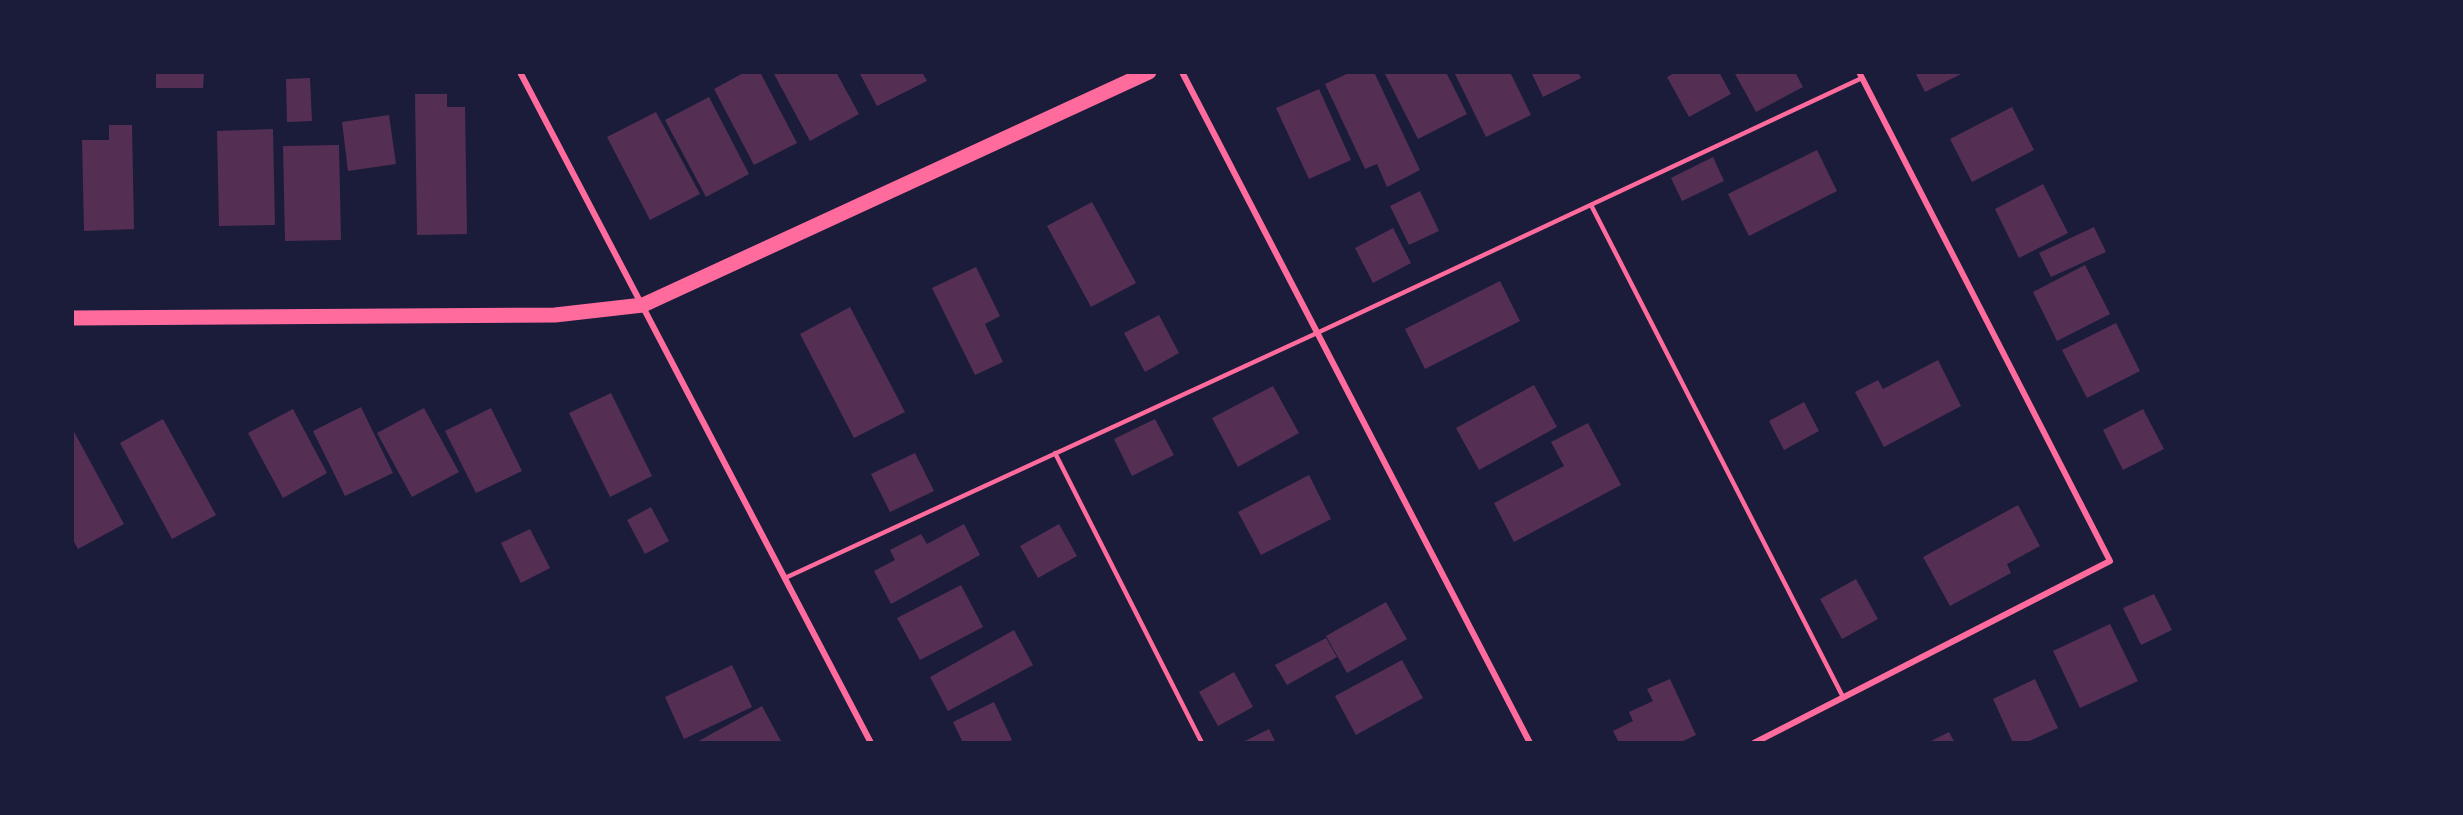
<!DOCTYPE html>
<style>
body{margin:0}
#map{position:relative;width:2463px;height:815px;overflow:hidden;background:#1b1b3a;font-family:"Public Sans",sans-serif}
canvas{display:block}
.frame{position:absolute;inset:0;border:74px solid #1b1b3a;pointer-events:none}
</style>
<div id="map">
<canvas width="2463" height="815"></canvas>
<div class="frame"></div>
</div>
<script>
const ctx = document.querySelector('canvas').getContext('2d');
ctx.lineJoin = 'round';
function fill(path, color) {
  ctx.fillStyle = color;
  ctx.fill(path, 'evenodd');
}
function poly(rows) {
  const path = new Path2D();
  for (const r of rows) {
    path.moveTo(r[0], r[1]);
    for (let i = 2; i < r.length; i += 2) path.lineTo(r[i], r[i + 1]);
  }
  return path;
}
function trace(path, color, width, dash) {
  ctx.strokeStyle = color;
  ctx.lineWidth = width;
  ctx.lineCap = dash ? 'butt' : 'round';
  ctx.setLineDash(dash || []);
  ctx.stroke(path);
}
const building = poly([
 [156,72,204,72,203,88,156,88],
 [745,72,760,72,797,143,754,165,714,89],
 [773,72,836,72,859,114,810,141],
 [859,72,922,72,927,81,877,106],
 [1351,72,1374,72,1420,170,1387,187,1377,164,1365,169,1325,84],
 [1384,72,1446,72,1467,114,1418,139],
 [1454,72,1510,72,1531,115,1486,137],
 [1531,72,1578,72,1581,78,1543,97],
 [1676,72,1719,72,1731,94,1689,117,1667,77],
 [1734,72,1795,72,1803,87,1756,112],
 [1915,72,1965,72,1925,92],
 [310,78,312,121,287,122,286,79],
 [1319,89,1351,160,1309,179,1276,108],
 [415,94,447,94,447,107,465,107,467,234,417,235],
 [709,97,749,174,706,197,665,120],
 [2012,107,2034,150,1972,182,1950,139],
 [656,112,700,194,650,220,607,137],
 [389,115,396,164,348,171,342,122],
 [109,125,132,125,134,229,84,231,82,140,109,140],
 [273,129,275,225,219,226,217,131],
 [339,145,341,240,285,241,283,146],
 [1817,150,1837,191,1749,236,1728,194],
 [1713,157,1724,181,1682,201,1671,178],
 [2043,184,2068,233,2019,258,1995,209],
 [1420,191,1439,231,1409,245,1390,206],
 [1092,202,1136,283,1091,307,1047,226],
 [2094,227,2106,252,2051,277,2039,253],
 [1393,228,1411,263,1373,283,1355,248],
 [2085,265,2110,314,2057,341,2033,292],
 [976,267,1000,316,985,324,1003,362,975,375,932,288],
 [1500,281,1520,321,1425,369,1405,329],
 [850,307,905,412,854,438,800,334],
 [1159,315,1179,353,1145,372,1124,333],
 [2116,323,2140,371,2087,398,2062,350],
 [1938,360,1961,406,1884,447,1855,392,1878,380,1883,389],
 [1534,385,1557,427,1479,470,1456,428],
 [1273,386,1299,433,1238,467,1212,418],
 [611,393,652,476,610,497,569,413],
 [1804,402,1819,431,1784,450,1769,421],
 [361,407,393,473,345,496,313,431],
 [424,408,459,472,412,497,377,433],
 [491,408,522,471,476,493,445,431],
 [293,409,327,473,283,498,248,433],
 [2143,409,2164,449,2123,470,2103,430],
 [163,419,216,515,172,539,120,443],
 [1155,419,1174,455,1132,476,1114,439],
 [1588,423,1621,485,1514,542,1494,503,1564,466,1551,442],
 [72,428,124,524,78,549,72,538],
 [915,453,934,491,890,512,871,474],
 [1309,475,1331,519,1261,555,1238,512],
 [2018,505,2040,546,2007,564,2011,573,1950,606,1923,557],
 [651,507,669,541,645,554,627,520],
 [964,524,980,555,891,604,874,571,895,560,890,550,921,534,927,544],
 [1059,524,1077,556,1038,578,1020,546],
 [530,529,550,568,521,583,501,543],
 [1856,579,1878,619,1842,639,1820,599],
 [961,585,983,627,920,660,897,618],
 [2154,594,2172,630,2141,645,2123,608],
 [1386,602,1407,639,1347,673,1326,636],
 [2110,624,2138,681,2080,708,2053,651],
 [1014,630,1033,665,948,711,930,677],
 [1326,638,1337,657,1287,685,1275,665],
 [1402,660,1423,698,1356,735,1335,696],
 [732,665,752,707,684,739,665,697],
 [1234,672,1253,707,1218,726,1199,692],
 [1670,679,1696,735,1679,743,1619,743,1613,731,1633,721,1629,712,1653,701,1647,689],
 [2035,679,2058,728,2025,743,2013,743,1993,699],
 [994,702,1012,740,1006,743,963,743,953,722],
 [762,706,782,743,695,743],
 [1269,729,1276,743,1241,743],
 [1949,732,1955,743,1927,743]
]);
const service = poly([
 [1591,205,1843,697],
 [1055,453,1202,743],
 [785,578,1317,333,1862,78]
]);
const minor = poly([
 [520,72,871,743],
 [1182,72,1530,743],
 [1754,743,2110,561,1859,72]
]);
const primary = poly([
 [72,318,555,315,643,305,1149,72]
]);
fill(building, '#542f53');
trace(service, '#ff6b9d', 4.5);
trace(minor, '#ff6b9d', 6);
trace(primary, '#ff6b9d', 15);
</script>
